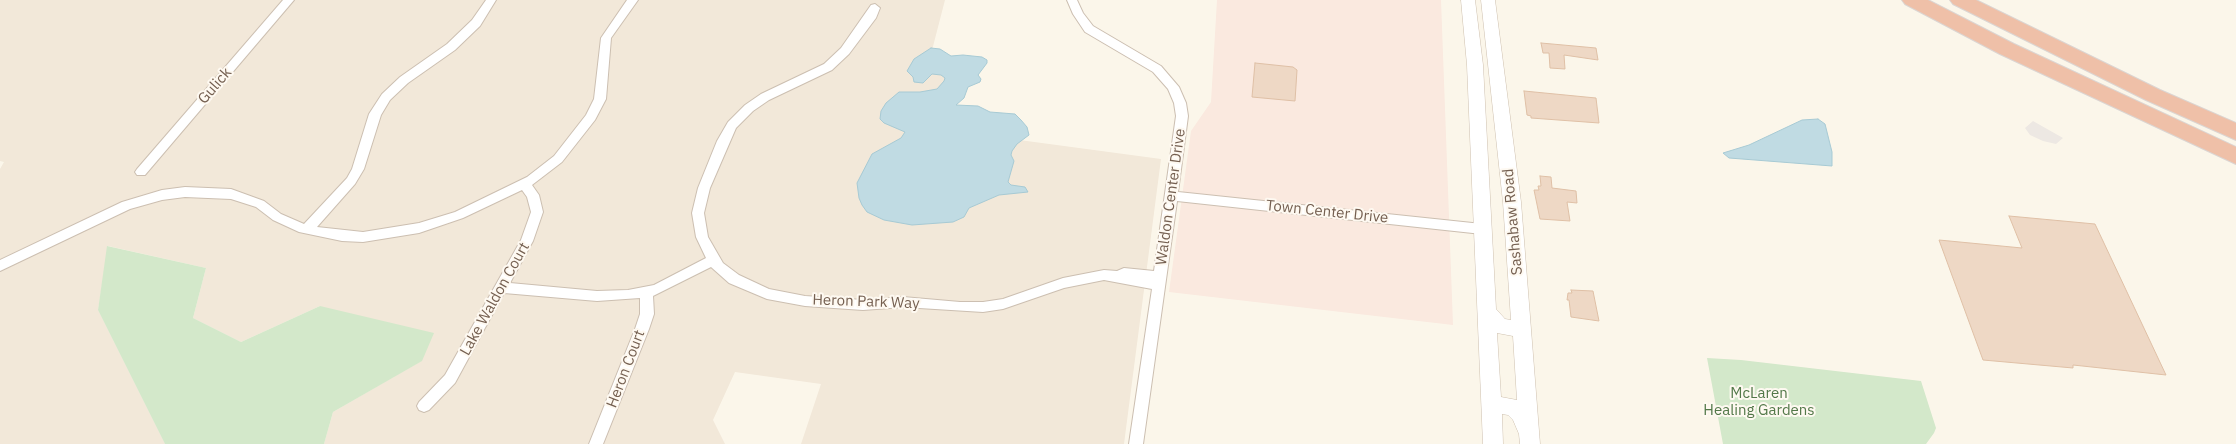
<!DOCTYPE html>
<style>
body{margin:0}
canvas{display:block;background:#fbf6ea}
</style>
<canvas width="2236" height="444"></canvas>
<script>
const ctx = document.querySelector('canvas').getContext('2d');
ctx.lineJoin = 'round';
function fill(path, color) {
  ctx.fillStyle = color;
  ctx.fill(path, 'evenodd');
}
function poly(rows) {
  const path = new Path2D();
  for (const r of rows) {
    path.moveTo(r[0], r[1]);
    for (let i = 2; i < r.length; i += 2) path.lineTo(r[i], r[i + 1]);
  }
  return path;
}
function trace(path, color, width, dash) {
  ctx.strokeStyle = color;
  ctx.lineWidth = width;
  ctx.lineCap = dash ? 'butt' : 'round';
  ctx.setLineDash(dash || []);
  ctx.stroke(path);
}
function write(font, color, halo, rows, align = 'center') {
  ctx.font = font + ' "IBM Plex Sans",sans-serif';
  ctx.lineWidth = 4;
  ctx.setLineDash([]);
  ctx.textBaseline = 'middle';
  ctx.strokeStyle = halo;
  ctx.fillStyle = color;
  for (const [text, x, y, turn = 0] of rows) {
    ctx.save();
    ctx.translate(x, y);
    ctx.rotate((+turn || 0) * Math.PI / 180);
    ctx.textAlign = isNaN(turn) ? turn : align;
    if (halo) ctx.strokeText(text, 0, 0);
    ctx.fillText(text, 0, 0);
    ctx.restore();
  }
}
const residential = poly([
 [0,0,945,0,930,58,962,70,930,128,1161,159,1124,444,801,444,821,384,735,372,713,420,725,444,324,444,333,412,421,361,320,306,241,342,193,318,206,268,108,246,98,310,165,444,0,444,0,169,4,162,0,161]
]);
const commercial = poly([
 [1217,0,1441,0,1453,325,1169,292,1191,131,1211,102]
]);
const industrial = poly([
 [2033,121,2063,138,2056,144,2043,141,2030,135,2025,128]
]);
const green = poly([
 [107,246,206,268,193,318,241,342,320,306,434,333,422,361,333,412,324,444,165,444,98,310],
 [1707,358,1741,360,1921,381,1936,428,1934,433,1926,444,1723,444]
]);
const water = poly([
 [931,48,940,49,951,56,963,55,982,57,987,60,987,63,978,75,981,79,980,82,968,87,964,98,956,105,978,106,990,112,1015,114,1021,120,1027,127,1029,135,1017,144,1012,151,1011,155,1014,161,1008,182,1011,185,1025,187,1028,192,999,195,969,208,964,217,953,222,912,225,884,220,867,212,862,205,859,198,857,183,872,154,901,138,905,132,884,123,880,119,881,111,886,103,899,92,920,92,937,89,944,81,945,78,941,75,932,74,923,83,914,82,913,77,907,71,914,59,931,48],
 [1818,119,1825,124,1832,152,1832,166,1729,158,1723,153,1749,145,1802,120,1818,119]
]);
const building = poly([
 [1541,43,1596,48,1598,60,1564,55,1565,69,1550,68,1549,53,1543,53,1541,43],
 [1255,63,1293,67,1297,70,1295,101,1252,97,1255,63],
 [1524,91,1596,98,1599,123,1531,118,1531,116,1527,115,1524,91],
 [1540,176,1551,177,1552,188,1576,191,1577,203,1567,202,1570,221,1540,219,1534,190,1539,190,1538,186,1541,186,1540,176],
 [2009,216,2095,224,2166,375,2073,365,2073,368,1983,360,1939,240,2022,248,2009,216],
 [1571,290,1593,291,1599,321,1571,317,1569,300,1567,300,1568,293,1572,293,1571,290]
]);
const street = poly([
 [283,0,294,0,145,175,137,175,135,172,137,169,283,0],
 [486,0,496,0,480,26,455,50,408,83,390,100,381,115,364,169,355,184,317,227,363,232,419,223,455,212,527,177,554,156,586,115,594,99,601,38,627,0,638,0,611,38,606,99,595,120,562,162,532,185,539,195,543,212,533,241,510,283,597,291,628,290,654,285,706,258,696,237,692,213,698,188,717,141,728,122,745,105,761,94,824,64,841,48,871,5,875,4,880,8,876,18,849,54,832,70,769,100,753,111,736,128,710,188,704,213,708,237,723,263,739,275,769,289,805,296,863,300,903,297,960,302,983,302,1003,299,1063,278,1104,270,1117,271,1124,268,1154,271,1176,116,1174,103,1168,89,1153,72,1085,32,1073,14,1067,0,1077,0,1083,13,1093,26,1161,66,1179,87,1186,103,1188,116,1178,192,1482,224,1486,226,1488,229,1486,232,1482,234,1177,201,1143,444,1129,444,1152,289,1104,280,1064,288,1003,309,983,312,903,307,863,310,805,306,767,299,729,283,711,267,653,296,654,314,649,329,603,444,589,444,635,329,640,314,640,298,597,301,504,293,455,383,429,410,424,412,419,410,417,406,419,402,445,375,521,240,531,212,527,197,522,190,463,218,419,233,363,242,342,241,299,232,273,220,256,207,231,199,185,197,162,200,130,209,0,271,0,260,122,202,162,190,185,187,231,189,264,201,281,214,304,224,347,178,352,169,369,114,382,94,400,77,447,44,472,20,486,0]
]);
const secondary = poly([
 [1461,0,1475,0,1483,65,1496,309,1505,319,1511,320,1503,202,1481,0,1495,0,1521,202,1540,444,1520,444,1519,434,1513,420,1508,415,1502,414,1503,444,1483,444,1467,65,1461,0],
 [1497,333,1513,336,1517,400,1501,397,1497,333]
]);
const highway = poly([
 [1902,0,1928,0,2014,44,2236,147,2236,164,2000,54,1905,4,1902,0],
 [1950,0,1976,0,2160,90,2236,123,2236,140,2146,100,1953,4,1950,0]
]);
const streetNames = [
 ["Gulick",215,86,-49],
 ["Waldon Center Drive",1171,197,-82],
 ["Town Center Drive",1327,212,6],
 ["Sashabaw Road",1513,222,-95],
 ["Lake Waldon Court",495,299,-61],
 ["Heron Park Way",866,302,2],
 ["Heron Court",626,369,-69]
];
const parkNames = [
 ["McLaren",1759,394],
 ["Healing Gardens",1759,411]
];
fill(residential, '#f2e8d9');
fill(commercial, '#fae9df');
fill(industrial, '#ede8e3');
fill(green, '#d3e8ca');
fill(water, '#c0dbe3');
trace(water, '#a7cad4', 1);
fill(building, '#eed8c5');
trace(building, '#dfc0a6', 1);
trace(street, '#ccbfb1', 2);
trace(secondary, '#cec0af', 1);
trace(highway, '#dbd5d2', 2);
fill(street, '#fff');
fill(secondary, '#fff');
fill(highway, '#efc0a8');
write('15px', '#745f50', '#fef9f1', streetNames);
write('15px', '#537849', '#fef9f1', parkNames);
</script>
